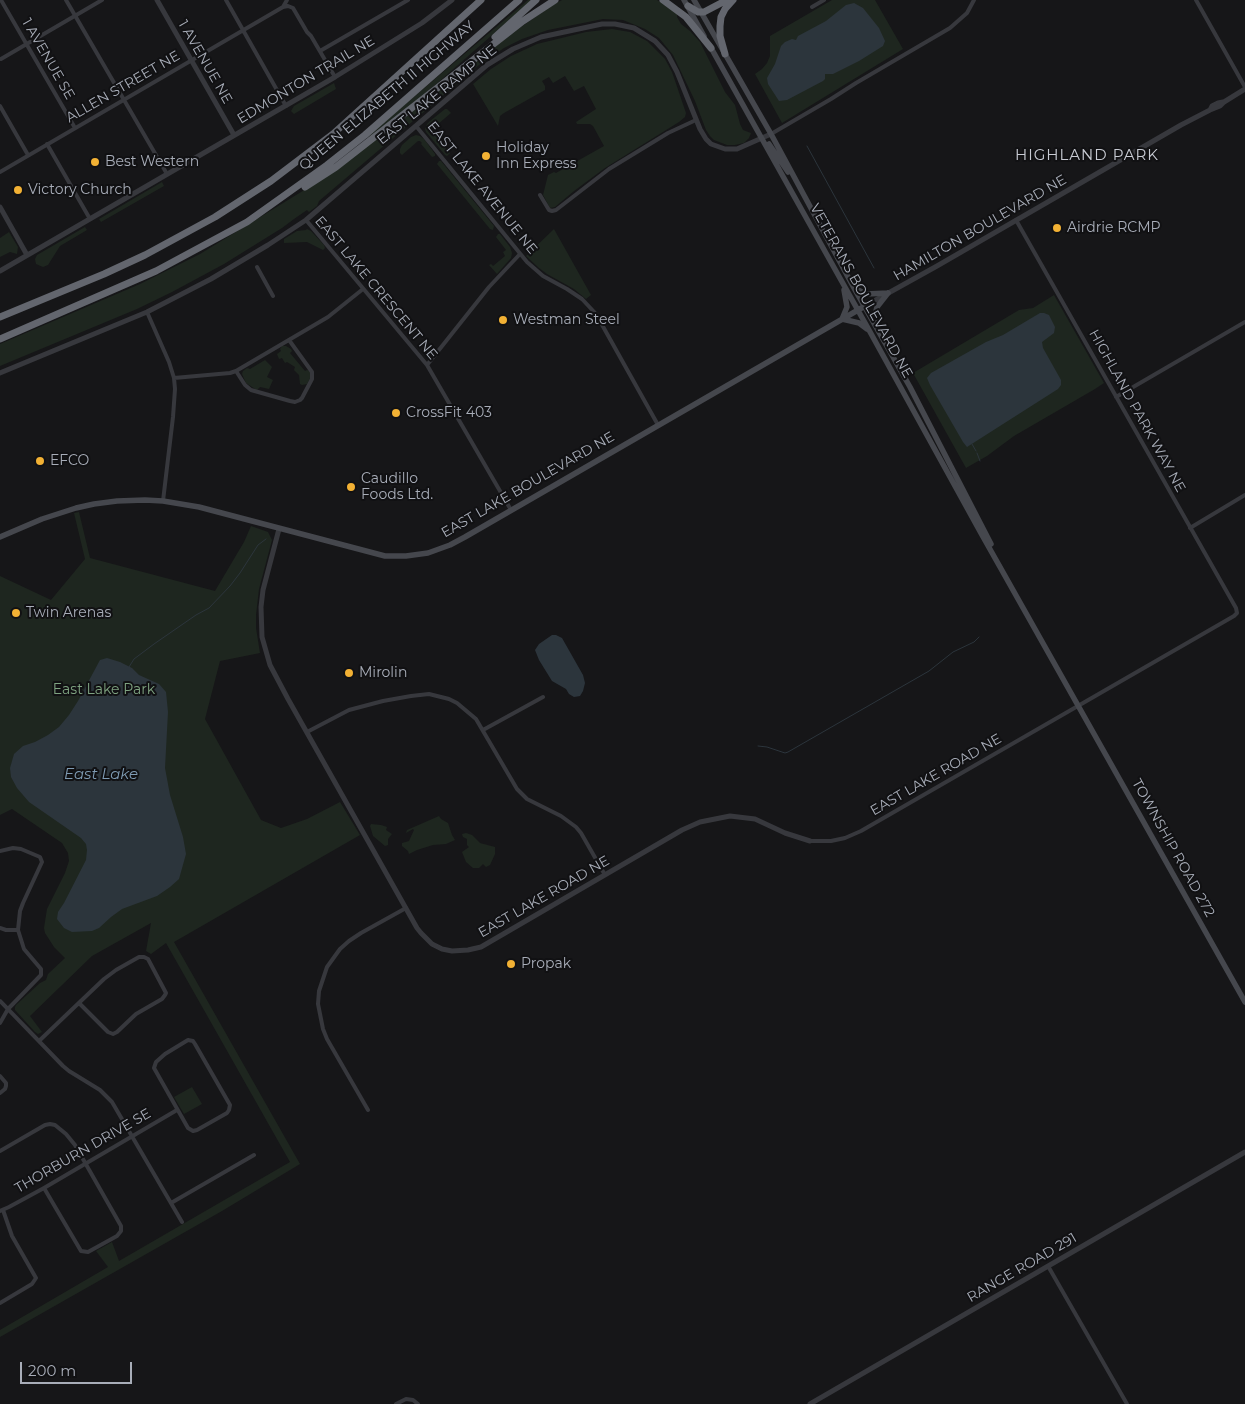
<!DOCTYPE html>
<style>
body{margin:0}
#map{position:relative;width:1245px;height:1404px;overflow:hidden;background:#161618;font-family:Montserrat,sans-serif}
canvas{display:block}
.scale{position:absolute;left:20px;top:1362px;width:112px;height:22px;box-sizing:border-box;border:2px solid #a8adb8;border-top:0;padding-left:6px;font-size:15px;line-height:18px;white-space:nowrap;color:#a8adb8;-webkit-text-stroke:4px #111113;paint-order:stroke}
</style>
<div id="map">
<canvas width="1245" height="1404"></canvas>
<div class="scale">200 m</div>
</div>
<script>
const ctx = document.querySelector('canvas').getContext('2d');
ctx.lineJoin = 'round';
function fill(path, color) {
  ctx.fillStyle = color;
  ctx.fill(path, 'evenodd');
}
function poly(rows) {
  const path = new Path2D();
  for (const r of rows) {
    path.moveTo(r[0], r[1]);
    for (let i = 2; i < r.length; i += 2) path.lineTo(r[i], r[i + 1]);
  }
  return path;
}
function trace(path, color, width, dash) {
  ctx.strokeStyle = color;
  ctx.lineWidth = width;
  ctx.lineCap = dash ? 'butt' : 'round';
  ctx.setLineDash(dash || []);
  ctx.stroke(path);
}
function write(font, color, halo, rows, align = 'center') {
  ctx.font = font + ' Montserrat,sans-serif';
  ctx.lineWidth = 4;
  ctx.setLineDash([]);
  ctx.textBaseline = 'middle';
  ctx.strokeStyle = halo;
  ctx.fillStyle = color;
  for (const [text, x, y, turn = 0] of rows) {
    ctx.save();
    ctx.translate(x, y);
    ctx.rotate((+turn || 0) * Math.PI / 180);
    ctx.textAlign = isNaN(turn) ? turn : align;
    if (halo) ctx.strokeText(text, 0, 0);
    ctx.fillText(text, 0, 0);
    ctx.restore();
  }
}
const green = poly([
 [528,0,532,0,425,94,372,135,363,140],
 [562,0,657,0,677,12,677,17,681,24,690,31,700,42,725,92,735,105,740,124,743,130,751,133,749,138,744,143,735,145,727,145,714,140,710,136,706,130,695,101,673,55,659,38,645,29,623,20,603,19,548,30,522,39,504,48,479,65,319,201,317,206,309,212,307,210,294,219,282,228,224,264,172,292,137,309,0,366,0,344,140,284,200,254,319,181,521,27,553,5],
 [832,0,875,0,903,49,782,123,755,74,762,69,767,63,770,56,770,36],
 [612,29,630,32,647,41,665,59,672,72,686,113,685,117,679,122,605,168,574,191,555,207,550,208,543,195,548,175,554,172,556,173,604,146,593,126,590,124,577,124,576,122,596,109,584,86,574,91,565,76,553,83,549,77,542,81,545,86,545,90,504,113,500,116,498,126,473,84,491,69,511,56,537,44,586,32],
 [334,83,336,89,294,114,291,111,294,106],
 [445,109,447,109,451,113,431,130,450,153,447,156,445,155,426,132,425,129,427,124,430,121],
 [416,135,420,136,424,139,435,154,435,156,432,157,421,144,422,143,420,141,418,141,402,155,400,153,400,149,402,145,411,137],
 [439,161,441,161,494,226,493,230,490,229,437,164],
 [162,182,164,186,101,222,99,219],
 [85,227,87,230,60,246,48,265,43,267,36,264,35,259,37,255],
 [307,229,311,231,324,245,325,248,323,250,307,242,284,243,284,239,297,231,306,230],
 [554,229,591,295,586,299,574,289,547,274,539,268,526,256],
 [9,232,18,247,17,254,10,252,0,257,0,238],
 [498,234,500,234,510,247,512,253,511,258,497,274,489,265,491,264,493,266,505,256,503,252,506,250,496,237],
 [1054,295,1104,383,1095,389,1014,436,987,456,966,468,913,373,1019,310,1033,308],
 [282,346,286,346,291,349,292,351,290,353,305,371,307,370,310,371,311,377,307,384,302,385,300,384,299,375,294,370,295,367,287,362,285,363,282,358,279,359,277,354,281,351,280,349],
 [265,360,272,367,267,377,273,380,269,389,260,387,257,390,255,389,246,383,242,374,243,371,247,368,250,369],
 [79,512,90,558,215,591,244,542,251,526,268,532,272,540,259,589,256,615,256,628,260,653,220,661,205,719,261,820,281,828,307,819,340,802,360,835,174,942,300,1164,222,1211,0,1337,0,1330,108,1267,96,1251,112,1242,119,1261,290,1162,166,943,151,954,146,951,151,923,92,956,30,1016,42,1032,38,1034,35,1032,15,1010,15,1007,16,1005,40,983,46,980,48,974,65,958,54,947,45,933,44,928,47,909,65,873,69,861,68,853,62,843,12,809,0,815,0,576,51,600,85,559,74,513],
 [439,816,441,819,448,823,452,835,455,840,446,844,433,845,417,850,409,854,408,851,402,846,402,843,409,841,414,830,413,829,406,833,407,830],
 [371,824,381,825,387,827,386,830,392,834,388,839,388,845,385,846,373,836,370,826],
 [466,833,472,835,480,843,495,847,495,854,490,865,486,867,483,864,479,868,473,868,466,862,462,852,469,847,467,845,467,839,463,837,462,834],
 [192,1087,202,1104,184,1114,174,1097]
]);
const water = poly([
 [854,3,863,8,879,28,885,41,883,46,859,61,833,74,825,74,825,79,823,81,787,100,779,101,768,84,767,78,775,64,781,46,785,42,792,39,796,40,798,36,826,21,846,5],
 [1040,313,1044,313,1049,315,1055,327,1054,333,1042,342,1043,348,1061,380,1061,385,1058,389,967,447,963,442,930,385,927,378,931,373,986,342,1003,335],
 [552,635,556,635,562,638,583,675,585,683,583,691,580,696,574,697,569,694,566,689,552,681,539,660,535,650,539,644],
 [107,658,120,662,132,668,139,675,159,684,166,692,168,712,165,768,170,795,183,837,186,854,179,879,170,887,157,896,122,909,111,917,99,928,92,931,72,932,64,928,57,919,58,912,64,903,86,860,87,850,86,844,81,838,29,802,17,788,11,777,10,768,14,754,23,746,35,742,48,735,59,727,69,715,78,701,100,660]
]);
const stream = poly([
 [807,146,874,268],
 [972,444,976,451],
 [977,453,980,461],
 [129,667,134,659,154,644,196,615,209,608,230,586,240,573,258,545,266,539],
 [758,746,767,747,785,753,788,752,929,671,953,652,974,642,979,637]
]);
const minor = poly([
 [1,0,75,128],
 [66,0,167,174],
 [226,0,286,106],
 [1196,0,1245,87],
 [283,7,287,0],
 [812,7,824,0],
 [320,51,408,0],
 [1,59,102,0],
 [0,106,28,155],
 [416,126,527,262,543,276,567,289,582,299,596,314,658,425],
 [771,134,831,99,856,83,950,28,967,13,974,0],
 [47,144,90,219],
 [0,172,283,7,288,6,293,8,307,32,311,36,335,77],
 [540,195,549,210,552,211,556,210,609,169,668,133,696,120],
 [306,220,427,365,511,510],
 [257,267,273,296],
 [147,312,169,362,174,378,175,389,173,417,163,501],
 [427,365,489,287,520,254],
 [236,371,245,385,251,390,290,401,295,402,300,400,302,398,312,379,312,372,289,340],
 [174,378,230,373,236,371,328,317,363,289],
 [1116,397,1245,322],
 [1190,528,1245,495],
 [483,730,543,697],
 [307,732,349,710,383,701,411,696,429,694,449,699,457,703,476,719,517,789,527,799,561,816,576,827,581,833,605,875],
 [810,841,831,841,845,838,861,831,1234,616,1237,613,1236,608,1016,220],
 [0,851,13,848,21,849,40,857,42,862,23,903,20,911,18,930,24,949,41,969,41,975,8,1009,0,1023],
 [0,928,6,930,18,930],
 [0,1001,63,1066,69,1071,100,1090,112,1102,182,1222],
 [188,1040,193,1041,195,1044,230,1105,229,1110,227,1113,197,1130,193,1131,188,1128,154,1068,156,1062,165,1054,188,1040],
 [39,1041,62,1019,104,979,116,970,139,957,144,957,148,959,166,993,165,995,162,999,136,1014,117,1032,113,1034,108,1032,79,1003],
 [0,1076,6,1083,6,1086,5,1089,0,1093],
 [368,1110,327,1039,323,1029,318,1004,319,991,327,967,340,949,349,941,361,933,406,908],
 [0,1151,45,1125,50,1124,55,1125,66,1134,75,1145,121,1226,121,1231,117,1236,88,1252,81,1251,44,1188],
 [171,1203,254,1155],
 [0,1211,9,1207,44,1188,177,1110],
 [1048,1266,1127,1404],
 [0,1303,32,1284,36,1278,12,1236,3,1210],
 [396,1404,406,1399,413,1400,418,1404]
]);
const tertiary = poly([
 [157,0,234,135],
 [1210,110,1212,106,1218,103,1223,102],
 [0,207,27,255],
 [0,271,335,77,422,23,452,0],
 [865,306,937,266,1181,125,1210,110,1220,106,1224,102,1245,89],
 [0,373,147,312,211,279,268,245,306,220,487,65,513,49,541,37,602,24,615,24,634,28,655,41,668,55,677,72,700,129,706,139,711,144,725,149,737,149,771,134],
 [279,529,263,590,261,607,262,637,270,665,288,699,417,928,421,933,432,944,442,949,452,951,468,950,481,947,682,830,700,822,730,816,755,819,785,833,810,841],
 [810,1404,1245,1152]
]);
const secondary = poly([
 [684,0,704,36],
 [694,0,771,134,854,288,910,387,991,544],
 [710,46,869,330,982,535,1245,1002],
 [769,144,788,172],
 [856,289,866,294,888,293],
 [842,319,847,307,844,290],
 [842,319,859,323,867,329],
 [876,325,875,315,877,307,888,293],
 [0,537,42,519,76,508,94,504,117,501,145,500,163,501,199,507,385,556,406,556,428,553,450,545,465,537,865,306]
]);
const motorway = poly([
 [663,0,686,17,711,48],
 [688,6,698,12,704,12,727,0],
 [495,37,536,0],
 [725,54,720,36,720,26,721,17,725,9,733,0],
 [305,187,336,167,523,21,555,0],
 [0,317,104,274,145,255,215,217,271,181,333,134,481,0],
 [0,339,156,271,247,222,327,165,365,135,519,0]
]);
const markers = [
 [486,156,5,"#f2b134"],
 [95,162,5,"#f2b134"],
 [18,190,5,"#f2b134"],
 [1057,228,5,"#f2b134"],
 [503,320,5,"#f2b134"],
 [396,413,5,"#f2b134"],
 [40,461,5,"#f2b134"],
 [351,487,5,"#f2b134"],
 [16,613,5,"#f2b134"],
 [349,673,5,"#f2b134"],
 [511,964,5,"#f2b134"]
];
const streetNames = [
 ["1 AVENUE SE",48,59,60],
 ["1 AVENUE NE",205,62,60],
 ["EDMONTON TRAIL NE",306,80,-31],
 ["ALLEN STREET NE",123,87,-30],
 ["EAST LAKE RAMP NE",437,95,-39],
 ["QUEEN ELIZABETH II HIGHWAY",387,96,-40],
 ["EAST LAKE AVENUE NE",482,188,51],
 ["HAMILTON BOULEVARD NE",980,228,-30],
 ["EAST LAKE CRESCENT NE",376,288,50],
 ["VETERANS BOULEVARD NE",861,291,61],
 ["HIGHLAND PARK WAY NE",1137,411,61],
 ["EAST LAKE BOULEVARD NE",528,485,-30],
 ["EAST LAKE ROAD NE",936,775,-30],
 ["TOWNSHIP ROAD 272",1173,848,61],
 ["EAST LAKE ROAD NE",544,897,-30],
 ["THORBURN DRIVE SE",83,1151,-30],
 ["RANGE ROAD 291",1022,1268,-30]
];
const poiNames = [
 ["Holiday",496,148],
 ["Inn Express",496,164],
 ["Best Western",105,162],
 ["Victory Church",28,190],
 ["Airdrie RCMP",1067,228],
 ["Westman Steel",513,320],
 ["CrossFit 403",406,413],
 ["EFCO",50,461],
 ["Caudillo",361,479],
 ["Foods Ltd.",361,495],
 ["Twin Arenas",26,613],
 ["Mirolin",359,673],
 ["Propak",521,964]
];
const parkNames = [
 ["East Lake Park",104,690]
];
const neighbourhoodNames = [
 ["HIGHLAND PARK",1087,156]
];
const waterNames = [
 ["East Lake",101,775]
];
fill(green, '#1e261f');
fill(water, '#2c353c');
trace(stream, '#2c353c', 1);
trace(minor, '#37383d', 4);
trace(tertiary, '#37383d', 5);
trace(secondary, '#45474d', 5.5);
trace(motorway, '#63666e', 7);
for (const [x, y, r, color] of markers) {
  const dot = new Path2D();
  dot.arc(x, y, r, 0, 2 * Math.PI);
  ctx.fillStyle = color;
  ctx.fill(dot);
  trace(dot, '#111113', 2);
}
write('14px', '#a8adb8', '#111113', streetNames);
write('14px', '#a8adb8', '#111113', poiNames, 'left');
write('14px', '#7fa381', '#111113', parkNames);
ctx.letterSpacing = '1px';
write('15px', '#c9ccd4', '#111113', neighbourhoodNames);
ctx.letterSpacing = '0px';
write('italic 15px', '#7f9bb3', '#111113', waterNames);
</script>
